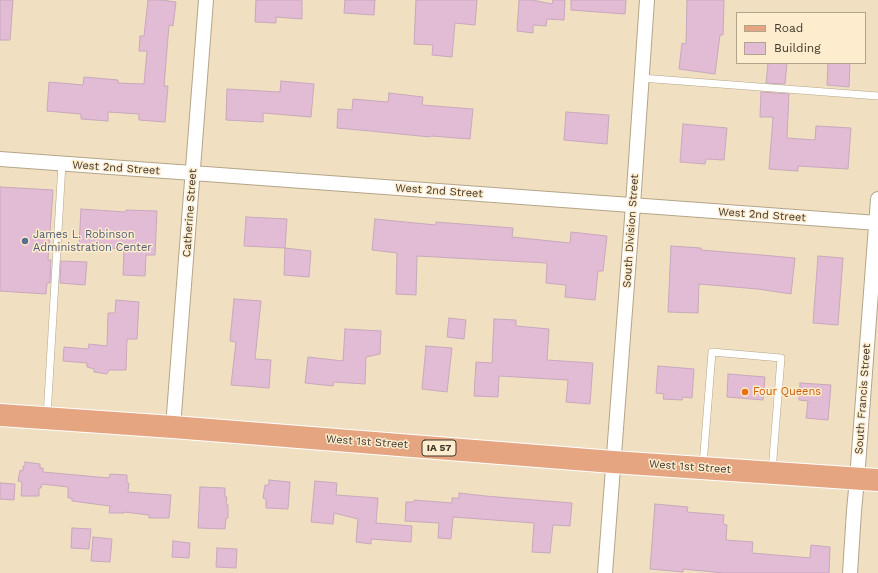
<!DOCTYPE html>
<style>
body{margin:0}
#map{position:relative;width:878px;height:573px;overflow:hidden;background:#f0dfc1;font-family:"Work Sans",sans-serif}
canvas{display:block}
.legend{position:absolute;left:736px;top:12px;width:130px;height:52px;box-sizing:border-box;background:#feecce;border:1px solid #b1a48d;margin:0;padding:5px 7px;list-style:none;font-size:12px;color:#3e372b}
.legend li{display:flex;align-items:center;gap:8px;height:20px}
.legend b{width:20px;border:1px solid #b1a48d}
</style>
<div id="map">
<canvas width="878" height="573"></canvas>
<ul class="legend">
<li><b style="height:5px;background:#e5a581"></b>Road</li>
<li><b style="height:11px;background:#e2bcd5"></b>Building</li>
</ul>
</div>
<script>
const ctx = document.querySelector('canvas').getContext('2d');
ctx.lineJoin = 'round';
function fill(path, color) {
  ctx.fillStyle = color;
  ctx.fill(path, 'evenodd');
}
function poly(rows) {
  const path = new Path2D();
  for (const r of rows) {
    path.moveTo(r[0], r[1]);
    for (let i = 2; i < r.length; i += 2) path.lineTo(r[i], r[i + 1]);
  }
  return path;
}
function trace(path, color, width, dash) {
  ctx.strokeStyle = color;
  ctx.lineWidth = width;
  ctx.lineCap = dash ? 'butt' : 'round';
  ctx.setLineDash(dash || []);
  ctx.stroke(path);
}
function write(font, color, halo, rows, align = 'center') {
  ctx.font = font + ' "Work Sans",sans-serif';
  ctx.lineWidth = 3;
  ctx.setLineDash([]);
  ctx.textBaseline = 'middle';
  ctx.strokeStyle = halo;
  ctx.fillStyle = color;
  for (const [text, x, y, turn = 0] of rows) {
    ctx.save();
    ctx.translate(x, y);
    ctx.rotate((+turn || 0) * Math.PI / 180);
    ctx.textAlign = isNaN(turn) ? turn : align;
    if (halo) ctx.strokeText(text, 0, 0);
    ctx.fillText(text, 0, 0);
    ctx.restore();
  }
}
const building = poly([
 [0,0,13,0,10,40,0,40,0,0],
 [148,0,161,0,176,2,173,26,169,25,164,86,168,86,165,122,139,120,139,114,108,112,108,121,81,119,81,114,47,111,49,82,83,85,84,77,118,80,118,83,144,84,147,51,139,51,140,36,144,36,148,0],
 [256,0,302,0,302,19,276,17,276,23,255,22,256,0],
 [345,0,375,0,374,15,344,13,345,0],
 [416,0,477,0,475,25,455,23,452,57,432,55,433,45,414,44,416,0],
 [519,0,532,0,552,4,553,0,565,0,564,20,547,19,546,26,533,25,533,33,517,31,519,0],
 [571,0,626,0,625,14,571,10,571,0],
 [687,0,724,0,723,35,720,35,715,74,679,69,682,43,686,44,687,0],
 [768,63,787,63,785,84,766,83,768,63],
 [828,63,850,63,849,87,827,85,828,63],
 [281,81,314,84,311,117,263,113,263,122,226,120,227,89,280,92,281,81],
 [761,92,789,94,787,138,815,140,816,126,851,128,848,169,798,166,798,171,769,169,773,117,760,117,761,92],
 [389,93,423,97,422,105,473,109,470,139,431,136,430,137,370,131,337,128,338,109,352,110,353,99,388,102,389,93],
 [566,112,609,115,607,144,564,140,566,112],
 [683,124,727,128,724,160,706,159,705,164,680,162,683,124],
 [0,187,53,190,48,260,51,260,50,283,47,283,46,294,0,291,0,187],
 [81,209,125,212,126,210,157,211,155,255,146,255,145,276,123,275,124,249,79,246,81,209],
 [246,217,287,219,285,248,244,246,246,217],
 [375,219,436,225,436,222,513,228,512,237,570,243,571,232,607,236,603,271,598,271,595,300,565,297,566,285,546,283,547,263,417,256,416,295,396,294,397,253,372,250,375,219],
 [671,246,701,248,701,250,762,255,795,258,791,294,758,289,699,284,698,313,668,312,671,246],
 [285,248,311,251,309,277,284,275,285,248],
 [818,256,843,258,838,325,813,323,818,256],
 [61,261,87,262,85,285,60,283,61,261],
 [234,299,261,301,255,359,271,360,269,388,231,385,236,342,230,341,234,299],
 [116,300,139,302,137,339,127,339,126,370,109,370,107,374,94,372,94,369,87,367,87,363,63,361,64,347,88,349,89,344,107,346,108,313,115,313,116,300],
 [449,318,466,320,464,339,447,337,449,318],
 [494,319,516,320,516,326,549,329,547,360,593,363,590,404,566,402,568,380,499,376,498,397,474,396,476,362,492,363,494,319],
 [345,329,381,331,380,354,366,357,365,384,334,382,333,386,305,383,308,357,343,361,345,329],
 [426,346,452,348,447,392,422,389,426,346],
 [658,366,694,369,692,398,683,397,682,400,663,399,664,394,656,393,658,366],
 [728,374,765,377,763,400,727,397,728,374],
 [800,383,831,385,828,420,806,418,808,401,799,400,800,383],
 [25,462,40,464,40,468,43,468,43,472,109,478,110,474,127,475,127,483,129,483,128,492,171,495,169,518,149,518,149,515,124,512,124,513,109,513,110,506,72,501,72,498,68,498,68,487,42,484,41,488,39,488,39,496,21,496,22,482,18,481,20,470,23,471,23,466,25,466,25,462],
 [269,480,290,482,288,509,266,508,266,499,263,498,265,485,269,485,269,480],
 [315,481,337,483,336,495,378,498,376,523,412,526,411,542,371,539,371,544,356,542,358,519,334,513,333,524,311,522,315,481],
 [0,483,15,484,14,500,0,499,0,483],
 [200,487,225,488,225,497,227,497,226,504,228,505,228,518,226,518,225,529,198,528,200,487],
 [459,493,485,496,572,503,570,526,553,525,550,553,532,552,534,523,453,517,451,539,438,538,439,523,405,521,406,502,414,502,414,500,452,503,452,498,459,498,459,493],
 [655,504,688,507,687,512,724,515,723,524,727,525,726,540,753,542,752,553,810,558,811,545,830,547,829,573,724,573,683,569,683,572,650,569,655,504],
 [72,528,91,529,89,549,71,548,72,528],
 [93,537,112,539,110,562,91,561,93,537],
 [173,541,190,543,189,558,172,557,173,541],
 [217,548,237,549,236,568,216,567,217,548]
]);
const lane = poly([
 [641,78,878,96],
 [47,416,62,164],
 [703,465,712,352,781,358,772,471]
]);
const street = poly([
 [0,159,878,223],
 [173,427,206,0],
 [605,573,633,205,647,0],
 [850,573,854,511,857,479,878,199]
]);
const primary = poly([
 [0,415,173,427,613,462,878,480]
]);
const markers = [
 [25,241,4,"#5c6f8a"],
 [745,392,4,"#e8710a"]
];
const shields = [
 [439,448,34]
];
const shieldNames = [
 ["IA 57",439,448]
];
const streetNames = [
 ["West 2nd Street",116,168,4],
 ["West 2nd Street",439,191,4],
 ["Catherine Street",190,213,-86],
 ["West 2nd Street",762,215,4],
 ["South Division Street",631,231,-86],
 ["South Francis Street",863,399,-86],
 ["West 1st Street",367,442,4],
 ["West 1st Street",690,467,4]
];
const serviceNames = [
 ["James L. Robinson",33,235],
 ["Administration Center",33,248]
];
const foodNames = [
 ["Four Queens",753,392]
];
fill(building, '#e2bcd5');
trace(building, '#c7a8bc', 1);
trace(lane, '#b5a588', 8);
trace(street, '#b5a588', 16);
trace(primary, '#fff', 24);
trace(lane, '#fff', 7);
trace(street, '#fff', 14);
trace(primary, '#e5a581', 22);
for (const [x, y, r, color] of markers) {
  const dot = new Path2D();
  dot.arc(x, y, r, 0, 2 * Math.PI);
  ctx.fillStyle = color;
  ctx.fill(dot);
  trace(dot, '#feecce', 1.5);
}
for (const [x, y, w] of shields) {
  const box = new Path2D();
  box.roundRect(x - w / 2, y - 8, w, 16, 3);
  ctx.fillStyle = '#feecce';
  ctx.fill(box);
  trace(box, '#3e372b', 1);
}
write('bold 10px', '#3e372b', null, shieldNames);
write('11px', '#3e372b', '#feecce', streetNames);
write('11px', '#4e5e75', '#feecce', serviceNames, 'left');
write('11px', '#c56008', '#feecce', foodNames, 'left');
</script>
